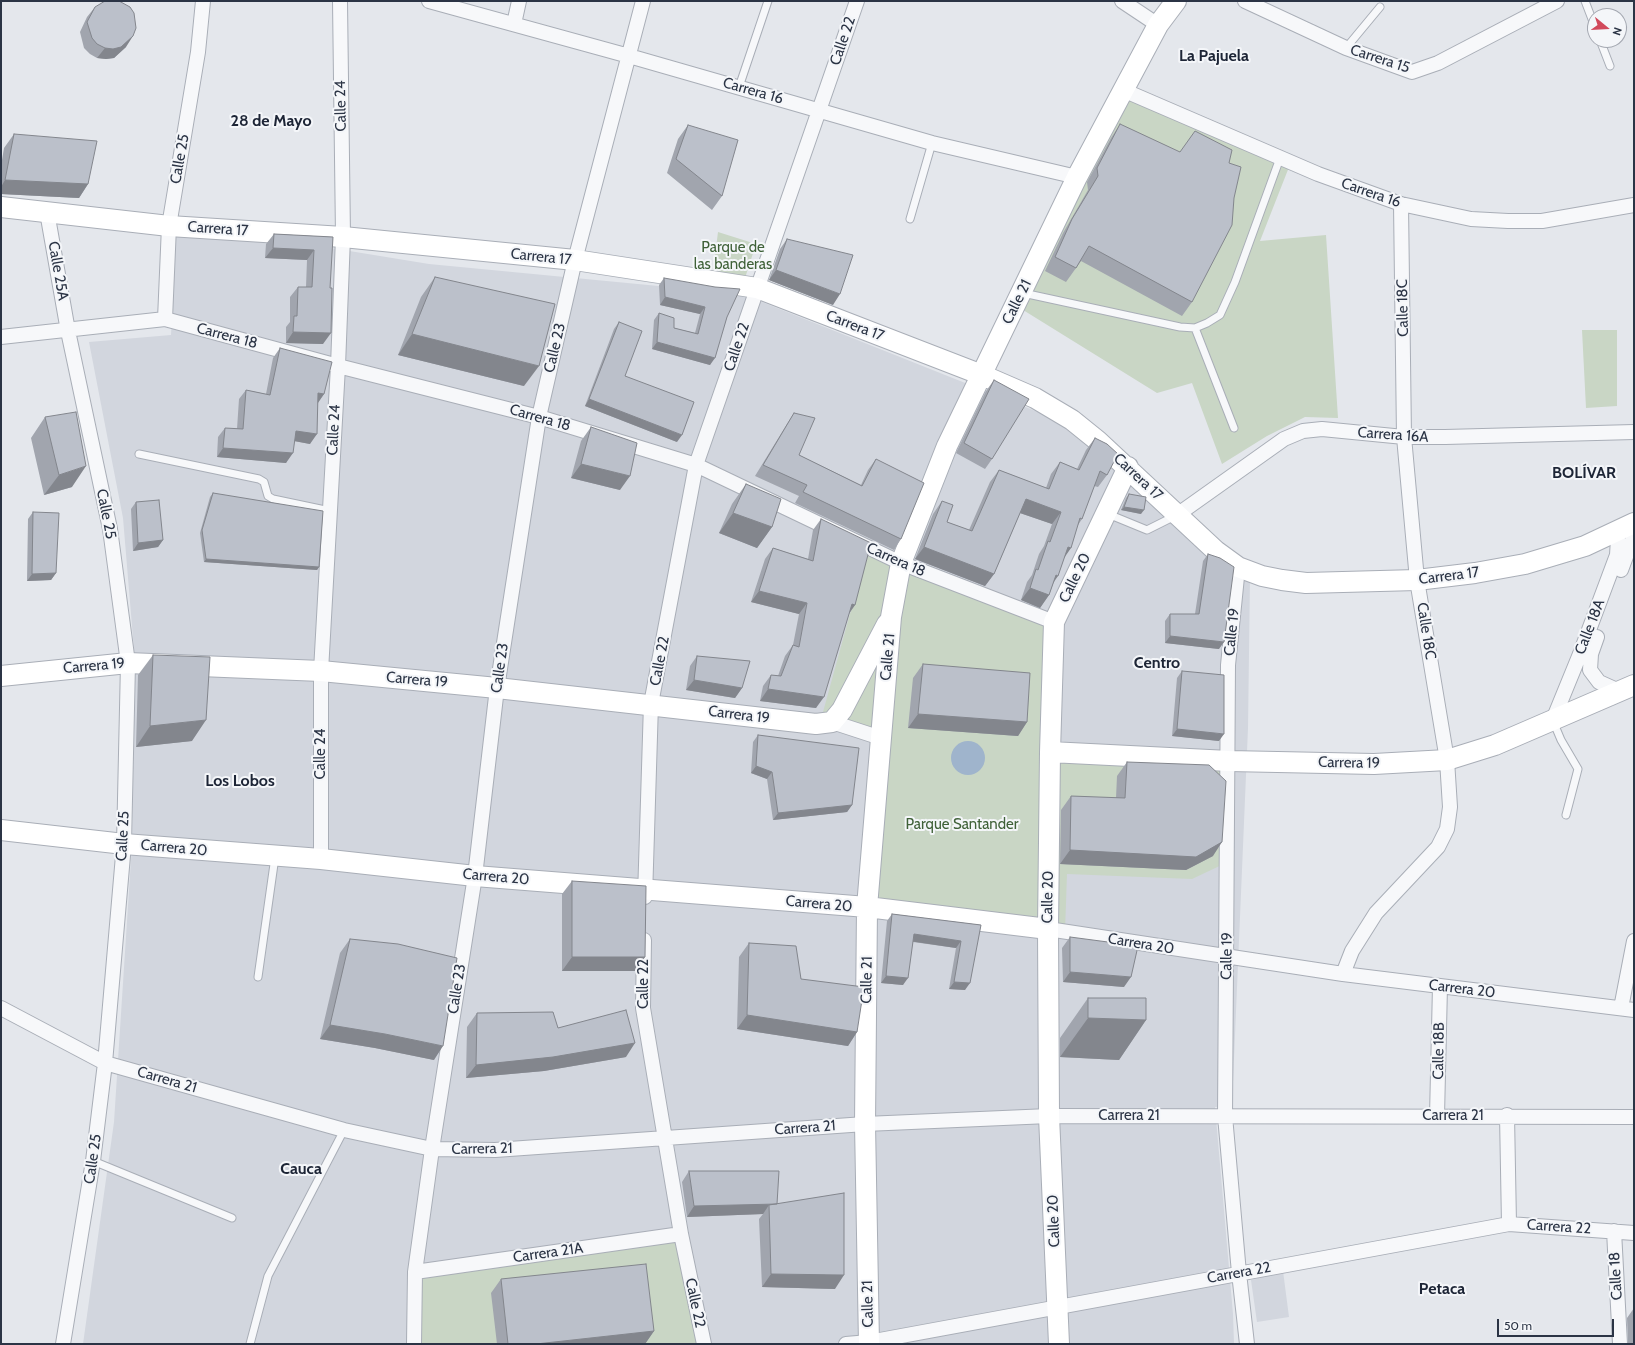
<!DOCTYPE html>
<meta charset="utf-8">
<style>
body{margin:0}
#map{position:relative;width:1635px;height:1345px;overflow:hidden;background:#e4e7ec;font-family:Cabin,sans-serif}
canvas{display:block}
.frame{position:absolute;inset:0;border:2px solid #2b3445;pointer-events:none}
.north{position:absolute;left:1587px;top:8px;width:40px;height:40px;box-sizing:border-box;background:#f4f6f9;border:1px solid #a4a8b1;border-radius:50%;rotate:108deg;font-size:11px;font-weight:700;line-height:16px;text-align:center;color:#2b3445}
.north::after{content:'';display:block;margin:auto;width:14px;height:18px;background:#d1495b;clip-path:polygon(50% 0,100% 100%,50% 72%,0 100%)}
.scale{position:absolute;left:1497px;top:1319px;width:117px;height:18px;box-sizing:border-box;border:2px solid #2b3445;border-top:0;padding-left:5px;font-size:12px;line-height:14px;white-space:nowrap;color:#2b3445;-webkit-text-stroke:3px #f4f6f9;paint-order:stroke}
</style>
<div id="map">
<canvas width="1635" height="1345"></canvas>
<div class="frame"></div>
<div class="north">N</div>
<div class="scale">50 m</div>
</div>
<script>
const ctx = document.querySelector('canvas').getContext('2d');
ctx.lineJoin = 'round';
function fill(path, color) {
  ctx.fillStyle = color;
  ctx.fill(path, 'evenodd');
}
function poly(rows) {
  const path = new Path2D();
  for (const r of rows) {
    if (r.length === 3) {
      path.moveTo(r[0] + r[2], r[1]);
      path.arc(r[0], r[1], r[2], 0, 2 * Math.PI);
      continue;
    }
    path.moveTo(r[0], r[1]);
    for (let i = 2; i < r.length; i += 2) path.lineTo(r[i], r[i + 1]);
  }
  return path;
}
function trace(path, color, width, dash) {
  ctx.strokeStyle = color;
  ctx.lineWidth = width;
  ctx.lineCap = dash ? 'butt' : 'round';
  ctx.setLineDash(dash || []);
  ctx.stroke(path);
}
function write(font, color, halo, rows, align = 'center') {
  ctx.font = font + ' Cabin,sans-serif';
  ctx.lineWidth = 4;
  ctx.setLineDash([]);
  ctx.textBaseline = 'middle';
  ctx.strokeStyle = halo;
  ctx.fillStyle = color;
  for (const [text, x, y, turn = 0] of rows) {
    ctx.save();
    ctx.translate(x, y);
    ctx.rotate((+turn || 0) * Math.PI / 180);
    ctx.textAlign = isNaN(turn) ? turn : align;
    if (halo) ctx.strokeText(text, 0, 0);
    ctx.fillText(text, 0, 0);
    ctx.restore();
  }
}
const built = poly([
 [176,231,282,240,429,264,742,294,1058,420,1230,570,1250,578,1248,728,1232,1106,1215,1107,1233,1314,1234,1344,83,1344,114,1122,132,844,135,662,123,518,89,342,171,335],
 [1283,1271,1289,1317,1257,1322,1251,1280]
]);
const green = poly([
 [1123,90,1291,162,1260,241,1326,235,1338,418,1305,417,1267,436,1222,464,1192,383,1157,393,1015,305],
 [718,232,756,244,745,278,713,272],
 [1582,330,1617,330,1617,406,1586,408],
 [868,548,1054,622,1051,752,1229,761,1228,862,1192,879,1067,874,1065,932,867,907,881,738,820,723],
 [681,1234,704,1344,414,1344,415,1272]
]);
const water = poly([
 [968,758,17]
]);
const lane = poly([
 [1585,1,1595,27],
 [1600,40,1610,66],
 [1346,48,1380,7],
 [739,87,768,1],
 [910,219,932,143],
 [1023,293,1180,327,1195,328,1207,323,1220,315,1235,282,1280,158],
 [1195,328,1234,428],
 [139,454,259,479,264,482,268,496,273,499,330,511],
 [1108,514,1147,530,1175,516],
 [1553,721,1561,740,1578,769,1566,815],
 [258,977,275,857],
 [93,1161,232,1218],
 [250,1344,268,1276,344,1130]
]);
const street = poly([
 [429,1,629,56,932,143,1077,177],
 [1122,1,1158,25],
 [1245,1,1346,48,1412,72,1438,63,1557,1],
 [514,24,519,1],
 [1123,90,1318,174,1401,204,1471,219,1508,221,1542,221,1634,205],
 [47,212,68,331,110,529,128,663,124,844,105,1063,93,1161,63,1344],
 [165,319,169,226,198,52,203,1],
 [1,337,165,319,338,366,539,417,696,465,901,563,1054,622],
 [1177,515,1284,439,1303,431,1322,429,1404,437,1445,437,1634,432],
 [1238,567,1228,665,1225,1116,1239,1273,1247,1344],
 [1621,570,1634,535],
 [1597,637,1591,654,1590,670,1599,682,1619,691],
 [1553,720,1580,654,1617,555,1618,539,1616,532],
 [832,722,881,738],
 [321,859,321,671,338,366,343,237,340,1],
 [645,897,651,704,696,465,857,1],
 [1048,929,1343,974,1634,1010],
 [644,940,643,1008,681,1234,704,1344],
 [1343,974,1352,951,1376,913,1438,847,1447,829,1450,807,1447,760,1417,580,1404,437,1401,204],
 [1,1008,105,1063,344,1130,432,1149,495,1150,865,1124,1049,1116,1634,1117],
 [1621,1008,1634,941],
 [1507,1115,1509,1224],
 [1437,1116,1440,986],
 [1614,1231,1620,1344],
 [415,1272,681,1234],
 [414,1344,415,1272,432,1149,475,876,497,688,539,417,575,260,643,1],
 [846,1344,869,1342,1509,1224,1634,1233]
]);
const secondary = poly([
 [1,207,169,226,343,237,575,260,757,288,982,375,1035,398,1072,420,1098,441,1216,551,1238,567,1262,576,1282,580,1306,583,1417,580,1475,573,1525,564,1585,546,1634,523],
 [1,676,128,663,321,671,497,688,816,724,832,722,842,710,887,624],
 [1050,752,1229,761,1374,764,1447,760,1495,745,1634,685],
 [1,830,124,844,321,859,475,876,867,907,1048,929],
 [869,1344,865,1124,867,907,891,617,901,563,947,446,1077,177,1158,25,1176,1],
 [1059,1344,1049,1116,1048,929,1050,752,1054,622,1128,467]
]);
const wall = poly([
 [95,7,126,47,114,58,106,59,97,58,90,54,84,48,80,32,87,17],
 [1120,124,1192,302,1182,316,1081,261,1066,282,1045,271,1063,233,1088,190,1087,182,1111,138],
 [688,125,722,196,712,210,667,173,678,139],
 [14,134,88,184,79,198,1,194,1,166,4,148],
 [274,234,333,237,323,344,286,343,286,327,290,322,290,297,298,287,306,287,307,260,265,258,266,244],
 [787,239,833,305,769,280,780,249],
 [435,277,524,386,398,355,421,297],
 [664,278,727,317,710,365,652,349,654,320,659,313,674,328,695,333,700,314,660,305,659,285],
 [619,322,625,376,677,442,585,406,614,329],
 [280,348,324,394,318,403,310,444,294,441,286,463,217,457,218,437,225,428,237,429,239,399,246,390,266,394,273,358],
 [994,380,992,459,985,469,956,453,986,391],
 [794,413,799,455,861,485,868,470,876,459,901,539,894,550,795,503,799,496,755,476,787,424],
 [45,417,72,487,44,495,31,438],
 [591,427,620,490,571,478,581,441],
 [1095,438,1107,475,1098,487,1094,486,1082,519,1078,525,1053,584,1049,595,1040,608,1021,600,1027,582,1032,575,1039,554,1044,546,1052,524,1020,513,994,574,985,586,915,559,933,514,942,501,947,522,969,530,990,482,999,470,1046,488,1051,474,1060,462,1077,469,1086,450],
 [746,484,772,527,757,548,719,533,732,504],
 [213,493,319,567,317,570,204,562,200,533,210,497],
 [1129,494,1141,514,1121,510,1126,498],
 [136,502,163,540,158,547,133,551,131,509],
 [33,512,56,573,51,580,27,581,28,519],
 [821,519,855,605,849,614,816,708,760,701,763,686,771,675,778,676,785,656,793,645,799,614,751,602,765,559,773,548,808,559,813,530],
 [1208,554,1219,649,1165,643,1165,621,1170,614,1195,614,1203,561],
 [153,655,192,741,136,747,138,675],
 [697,656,742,688,735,698,686,690,690,666],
 [923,664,1027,722,1018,736,908,728,913,678],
 [1182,671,1219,741,1172,736,1177,678],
 [758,735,852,805,847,812,773,820,767,779,751,773,753,742],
 [1127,762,1213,856,1186,870,1060,864,1061,810,1071,796,1116,798,1117,776],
 [572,881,645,957,635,971,562,971,562,894],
 [892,914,981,925,965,990,949,989,956,948,913,942,903,985,881,983,887,921],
 [1070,937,1124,987,1063,982,1062,948],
 [350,939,434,1060,375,1048,320,1039,340,953],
 [749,943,801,979,857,1032,848,1046,737,1029,739,957],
 [1088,998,1146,1020,1119,1060,1060,1057,1060,1038],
 [477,1013,558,1028,626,1057,544,1071,466,1078,467,1027],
 [689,1171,777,1204,835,1289,762,1287,759,1219,763,1214,687,1217,682,1182],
 [501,1279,654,1331,645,1344,497,1344,491,1293],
 [1634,1308,1634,1344,1628,1344,1627,1318]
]);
const shadedWall = poly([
 [133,36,126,47,114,58,106,59,97,58,105,48],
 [5,180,88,184,79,198,1,194,1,187],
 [273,248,314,250,307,260,265,258],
 [776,270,840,294,833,305,769,280],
 [665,297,705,307,700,314,660,305],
 [293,332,331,333,323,344,286,343],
 [412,334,539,366,524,386,398,355],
 [657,342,715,358,710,365,652,349],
 [318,393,324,394,317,404],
 [589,399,682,435,677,442,585,406],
 [296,431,317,434,310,444,289,440],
 [223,448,293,453,286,463,217,457],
 [581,464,630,476,620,490,571,478],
 [86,466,72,487,44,495,59,475],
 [1026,499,1061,512,1052,524,1017,512],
 [1124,507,1144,510,1141,514,1121,510],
 [733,513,772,527,757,548,719,533],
 [163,540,158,547,133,551,138,543],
 [924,547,994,574,985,586,915,559],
 [1068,547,1071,548,1062,561],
 [206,559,319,567,317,570,204,562],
 [56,573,51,580,27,581,32,574],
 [1056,575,1058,576,1049,589],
 [1030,588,1049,595,1040,608,1021,600],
 [759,591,807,603,799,614,751,602],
 [852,604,855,605,847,616],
 [1170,636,1224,642,1219,649,1165,643],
 [694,680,742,688,735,698,686,690],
 [768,689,824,697,816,708,760,701],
 [918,714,1027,722,1018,736,908,728],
 [206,720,192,741,136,747,150,726],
 [1177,729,1224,734,1219,741,1172,736],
 [756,766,772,772,767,779,751,773],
 [852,805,847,812,773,820,778,813],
 [1222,842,1213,856,1186,870,1060,864,1070,850],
 [914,934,961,941,956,948,909,941],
 [572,957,645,957,635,971,562,971],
 [1070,972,1131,977,1124,987,1063,982],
 [886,976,908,978,903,985,881,983],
 [954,982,970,983,965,990,949,989],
 [747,1015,857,1032,848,1046,737,1029],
 [1088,1018,1146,1020,1119,1060,1060,1057],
 [330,1025,385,1034,443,1046,434,1060,375,1048,320,1039],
 [635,1043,626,1057,544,1071,466,1078,476,1065],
 [777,1204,769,1205,763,1214,687,1217,694,1206],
 [771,1274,844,1275,835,1289,762,1287],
 [654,1331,645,1344,536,1344]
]);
const building = poly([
 [105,1,119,1,130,7,134,13,136,28,133,36,121,47,113,49,105,48,97,44,92,38,87,22,95,7,105,1],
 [1120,124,1180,152,1195,131,1232,150,1229,163,1241,167,1234,198,1232,225,1192,302,1089,246,1076,268,1055,257,1072,219,1098,176,1097,168,1120,124],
 [688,125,738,140,722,196,676,159,688,125],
 [14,134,97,141,88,184,5,180,14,134],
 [274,234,333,237,330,288,332,288,331,333,293,332,294,316,297,316,298,287,312,287,314,250,273,248,274,234],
 [787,239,853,255,840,294,776,270,787,239],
 [435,277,555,304,539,366,412,334,435,277],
 [664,278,715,287,740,289,727,317,715,358,657,342,659,313,674,318,674,328,698,334,705,307,665,297,664,278],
 [619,322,642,331,625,376,694,402,682,435,589,399,619,322],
 [280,348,332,362,324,394,318,393,317,434,296,431,293,453,223,448,225,428,243,429,246,390,270,395,280,348],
 [994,380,1029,399,992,459,964,443,994,380],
 [76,412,86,466,59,475,45,417,76,412],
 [794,413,815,418,799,455,862,486,876,459,924,483,901,539,803,492,807,485,763,465,794,413],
 [591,427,637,443,630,476,581,464,591,427],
 [1095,438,1107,444,1118,454,1107,475,1100,471,1082,519,1080,518,1071,548,1068,547,1058,576,1056,575,1049,595,1030,588,1036,569,1038,570,1048,541,1050,542,1061,512,1026,499,994,574,924,547,942,501,953,505,947,522,972,531,999,470,1049,489,1060,462,1079,470,1095,438],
 [746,484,781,499,772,527,733,513,746,484],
 [213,493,323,511,319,567,206,559,202,530,213,493],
 [1129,494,1146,497,1144,510,1124,507,1129,494],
 [159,500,163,540,138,543,136,502,159,500],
 [33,512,59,513,56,573,32,574,33,512],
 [821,519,871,543,855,605,852,604,824,697,768,689,771,675,781,676,793,645,799,647,807,603,759,591,773,548,813,561,821,519],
 [1208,554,1220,558,1234,567,1224,642,1170,636,1170,614,1199,614,1208,554],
 [153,655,210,657,206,720,150,726,153,655],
 [697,656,750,661,742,688,694,680,697,656],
 [923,664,1030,673,1027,722,918,714,923,664],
 [1182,671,1224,675,1224,734,1177,729,1182,671],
 [758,735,859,748,852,805,778,813,772,772,756,766,758,735],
 [1127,762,1209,765,1226,781,1222,842,1196,857,1070,850,1071,796,1125,798,1127,762],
 [572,881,646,886,645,957,572,957,572,881],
 [892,914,981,925,970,983,954,982,961,941,914,934,908,978,886,976,892,914],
 [1070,937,1138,946,1131,977,1070,972,1070,937],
 [350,939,398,944,457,958,443,1046,385,1034,330,1025,350,939],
 [749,943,796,946,801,979,864,987,857,1032,747,1015,749,943],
 [1088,998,1146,998,1146,1020,1088,1018,1088,998],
 [626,1010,635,1043,553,1057,476,1065,477,1013,553,1012,558,1028,626,1010],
 [689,1171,779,1171,777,1204,694,1206,689,1171],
 [844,1193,844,1275,771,1274,769,1205,844,1193],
 [646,1264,654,1331,536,1344,508,1344,501,1279,646,1264]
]);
const streetNames = [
 ["Calle 22",843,41,-71],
 ["Carrera 15",1380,59,18],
 ["Carrera 16",753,91,16],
 ["Calle 24",341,106,-91],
 ["Calle 25",180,159,-80],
 ["Carrera 16",1371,193,19],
 ["Carrera 17",218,229,4],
 ["Carrera 17",541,257,6],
 ["Calle 25A",58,271,80],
 ["Calle 21",1017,302,-64],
 ["Calle 18C",1403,308,-91],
 ["Carrera 17",855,326,21],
 ["Carrera 18",227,336,15],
 ["Calle 22",737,347,-71],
 ["Calle 23",555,348,-77],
 ["Carrera 18",540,418,16],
 ["Calle 24",334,430,-87],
 ["Carrera 16A",1393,435,4],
 ["Carrera 17",1138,477,43],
 ["Calle 25",106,514,79],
 ["Carrera 18",896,560,24],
 ["Carrera 17",1449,576,-7],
 ["Calle 20",1075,578,-64],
 ["Calle 18A",1590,627,-69],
 ["Calle 18C",1426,631,81],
 ["Calle 19",1232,632,-84],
 ["Calle 21",888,657,-85],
 ["Calle 22",660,661,-79],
 ["Carrera 19",94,666,-5],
 ["Calle 23",500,668,-82],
 ["Carrera 19",417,680,5],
 ["Carrera 19",739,715,7],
 ["Calle 24",321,754,-90],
 ["Carrera 19",1349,763,1],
 ["Calle 25",123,836,-87],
 ["Carrera 20",174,848,5],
 ["Carrera 20",496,877,5],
 ["Calle 20",1048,897,-89],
 ["Carrera 20",819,904,5],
 ["Carrera 20",1141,944,9],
 ["Calle 19",1227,956,-89],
 ["Calle 21",867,980,-89],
 ["Calle 22",644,984,-90],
 ["Calle 23",457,989,-81],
 ["Carrera 20",1462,989,7],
 ["Calle 18B",1439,1051,-89],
 ["Carrera 21",167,1080,16],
 ["Carrera 21",1129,1116],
 ["Carrera 21",1453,1116],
 ["Carrera 21",805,1128,-4],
 ["Carrera 21",482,1149,-1],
 ["Calle 25",93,1159,-82],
 ["Calle 20",1054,1221,-92],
 ["Carrera 22",1559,1227,4],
 ["Carrera 21A",548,1253,-8],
 ["Carrera 22",1239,1273,-10],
 ["Calle 18",1616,1276,-93],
 ["Calle 22",695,1303,78],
 ["Calle 21",868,1304,-91]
];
const parkNames = [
 ["Parque de",733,248],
 ["las banderas",733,265],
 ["Parque Santander",962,825]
];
const neighbourhoodNames = [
 ["La Pajuela",1214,56],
 ["28 de Mayo",271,121],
 ["BOLÍVAR",1584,473],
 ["Centro",1157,663],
 ["Los Lobos",240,781],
 ["Cauca",301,1169],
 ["Petaca",1442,1289]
];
fill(built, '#d2d6de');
fill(green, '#c9d6c5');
fill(water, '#9fb4cc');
trace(lane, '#a9aeb7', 9);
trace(street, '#a9aeb7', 16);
trace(secondary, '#a9aeb7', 22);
trace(lane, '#f7f8fa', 7);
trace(street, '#f7f8fa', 14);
trace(secondary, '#fff', 20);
fill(wall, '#a1a5ae');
fill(shadedWall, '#83868d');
fill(building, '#bbc0ca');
trace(building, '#83868d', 1);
write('15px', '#2b3445', '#f4f6f9', streetNames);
write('15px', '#3f6138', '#f4f6f9', parkNames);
write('bold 16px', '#1d2536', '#f4f6f9', neighbourhoodNames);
</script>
